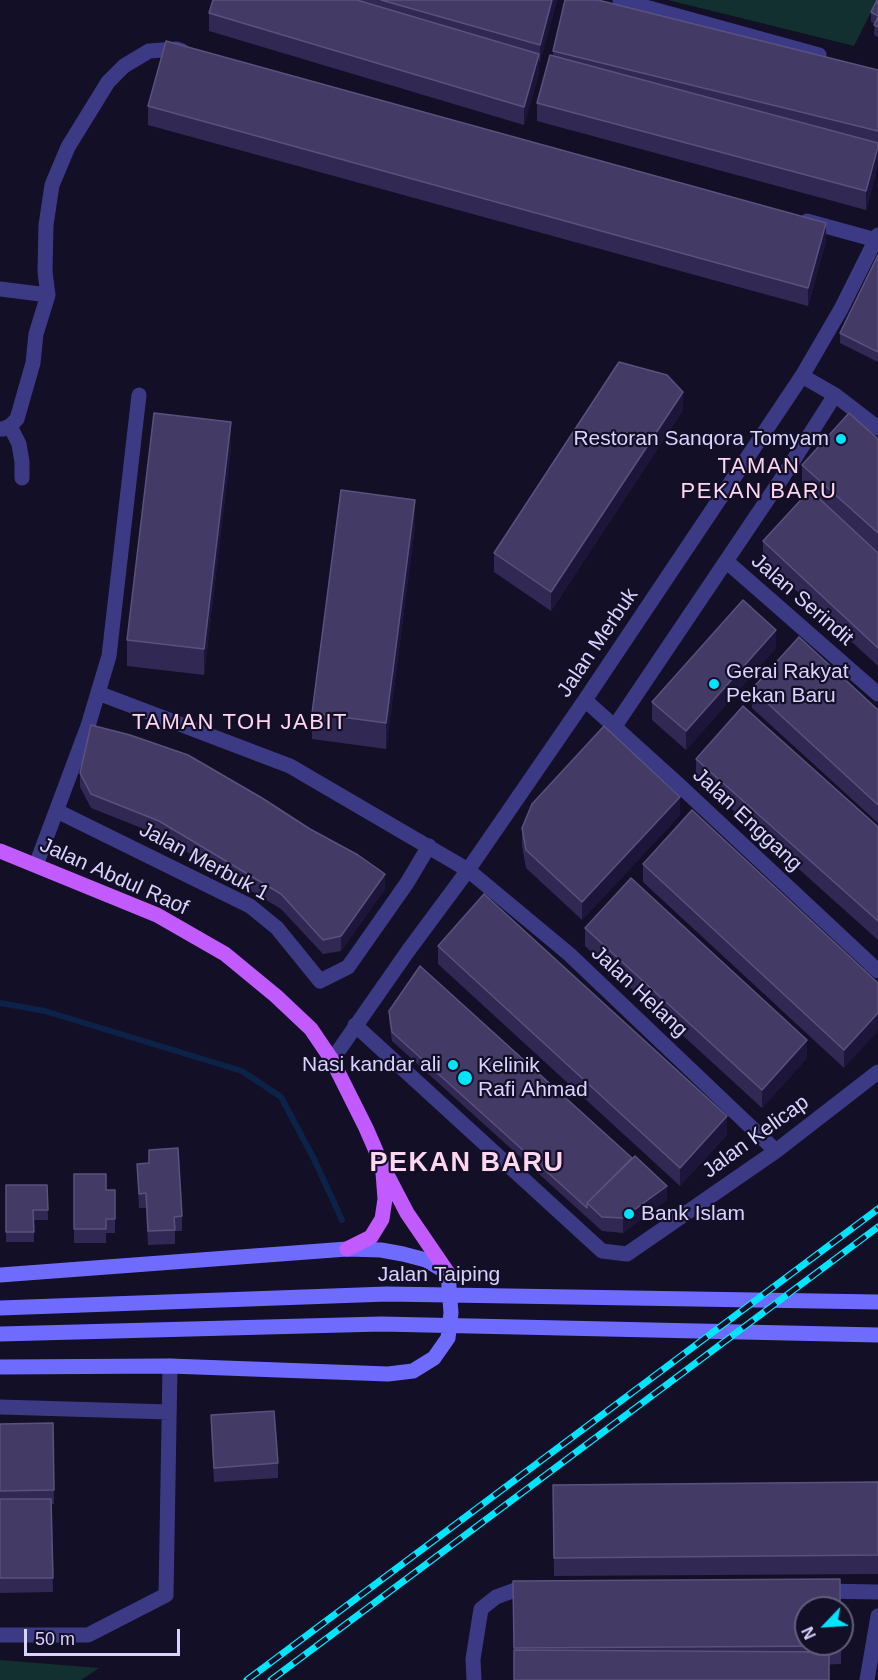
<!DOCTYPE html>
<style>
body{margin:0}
#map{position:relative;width:878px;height:1680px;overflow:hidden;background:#130f26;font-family:Helvetica,sans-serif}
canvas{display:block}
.north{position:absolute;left:794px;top:1596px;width:60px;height:60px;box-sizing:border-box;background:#130f26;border:2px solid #625e7d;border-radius:50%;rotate:245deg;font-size:16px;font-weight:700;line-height:24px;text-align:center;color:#d9d4ff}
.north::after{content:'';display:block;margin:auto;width:21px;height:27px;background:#00e5ff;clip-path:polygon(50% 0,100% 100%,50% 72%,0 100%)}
.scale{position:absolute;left:24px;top:1629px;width:156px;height:27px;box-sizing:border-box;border:3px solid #d9d4ff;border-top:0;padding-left:8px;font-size:18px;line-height:21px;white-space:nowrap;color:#d9d4ff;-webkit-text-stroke:4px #130f26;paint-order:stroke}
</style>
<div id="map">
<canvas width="878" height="1680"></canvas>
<div class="north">N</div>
<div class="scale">50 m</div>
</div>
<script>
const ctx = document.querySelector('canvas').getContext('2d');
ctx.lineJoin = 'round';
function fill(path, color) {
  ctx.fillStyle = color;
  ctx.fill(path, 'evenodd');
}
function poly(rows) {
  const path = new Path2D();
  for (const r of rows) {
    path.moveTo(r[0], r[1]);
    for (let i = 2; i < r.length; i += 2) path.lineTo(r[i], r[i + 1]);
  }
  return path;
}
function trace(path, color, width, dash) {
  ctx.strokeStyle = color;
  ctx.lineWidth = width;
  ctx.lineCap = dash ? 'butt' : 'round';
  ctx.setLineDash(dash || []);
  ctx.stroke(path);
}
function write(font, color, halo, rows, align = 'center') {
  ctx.font = font + ' Helvetica,sans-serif';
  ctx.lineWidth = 4.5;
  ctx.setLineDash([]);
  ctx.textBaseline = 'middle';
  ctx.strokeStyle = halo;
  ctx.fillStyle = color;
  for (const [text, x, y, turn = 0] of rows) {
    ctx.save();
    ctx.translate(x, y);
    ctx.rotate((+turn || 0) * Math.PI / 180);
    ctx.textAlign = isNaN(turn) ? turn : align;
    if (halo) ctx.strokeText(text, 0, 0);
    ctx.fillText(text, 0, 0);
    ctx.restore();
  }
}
const green = poly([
 [668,0,877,0,854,46],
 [0,1660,99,1668,81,1680,0,1680]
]);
const stream = poly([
 [0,1003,45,1011,242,1071,281,1097,314,1159,342,1220]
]);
const street = poly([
 [620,0,819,55],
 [807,221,876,240],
 [0,289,48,295],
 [802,376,835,395,878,428],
 [10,426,19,444,22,462,22,478],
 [0,429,3,429,10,426,17,419,33,363,36,334,48,295,45,272,46,225,52,185,68,147,108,82,124,66,149,51,177,49,182,51],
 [726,561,878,694],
 [98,693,290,766,468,870,569,954,776,1151],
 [585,700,678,784,878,971],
 [615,726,784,475,835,395],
 [57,811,250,906,277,928,320,981,348,967,407,883,429,846],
 [36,865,88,726,109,656,139,395],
 [355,1025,602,1251,627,1254,776,1151,878,1072],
 [332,1060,408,951,468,870,585,700,802,376,841,309,878,235],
 [0,1407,169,1412],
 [821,1591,878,1592],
 [0,1635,88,1635,166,1595,170,1366],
 [474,1680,473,1659,481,1609,496,1597,515,1590,533,1590],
 [867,1680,878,1616]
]);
const secondary = poly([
 [0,1275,347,1249,381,1250,403,1254,426,1260,448,1273,451,1313,448,1338,434,1358,413,1371,388,1374,170,1366,0,1367],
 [0,1308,387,1294,878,1302],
 [0,1334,381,1324,878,1335]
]);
const primary = poly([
 [0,851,157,915,225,954,276,996,311,1029,332,1060,366,1128,383,1167,407,1213,448,1273],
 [347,1249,371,1237,382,1219,385,1199,383,1173]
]);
const rail = poly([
 [247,1680,878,1209],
 [271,1680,878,1227]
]);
const wall = poly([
 [213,0,557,0,539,63,539,73,524,125,209,31,209,13],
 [878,0,878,37,874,35,875,24,871,22,871,12],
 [553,51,878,70,878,165,866,210,537,121,537,103,553,56],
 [148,106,826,241,808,306,148,125],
 [878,255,878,362,840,343,840,333],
 [683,410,551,611,494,572,494,553],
 [878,439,878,552,839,517,878,553,878,666,763,560,763,541,809,490,802,484,802,465],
 [231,448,204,675,127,666,127,640],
 [415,526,386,749,312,739,312,713],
 [776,648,686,750,652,720,652,702],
 [752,689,878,710,878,823,752,708],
 [696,759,878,827,878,940,696,777],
 [80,773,385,889,341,951,323,954,281,909,159,835,91,808,80,787],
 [680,815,582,920,526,868,522,846,522,828],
 [643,864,878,983,844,1068,643,882],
 [585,928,807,1058,762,1108,585,946],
 [438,946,727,1135,680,1186,438,964],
 [389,1011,667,1200,623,1233,602,1231,392,1041,389,1020],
 [149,1150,182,1216,182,1231,175,1231,175,1244,148,1245,146,1208,139,1208,137,1164,149,1163],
 [74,1174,106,1190,115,1190,115,1233,106,1233,106,1243,74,1243],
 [6,1185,47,1185,48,1220,34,1220,34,1242,6,1242],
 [211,1415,278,1463,278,1478,214,1482,211,1429],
 [53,1423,54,1504,51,1504,53,1592,0,1593,0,1424],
 [878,1482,878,1574,554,1576,553,1485],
 [513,1581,841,1644,841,1664,514,1680]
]);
const shadedWall = poly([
 [552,0,557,0,540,63,540,45],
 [539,54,539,73,524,125,524,107],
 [878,147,878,165,866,210,866,191],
 [826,223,826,241,808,306,808,288],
 [683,392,683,410,551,611,551,592],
 [231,422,231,448,204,675,204,649],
 [415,500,415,526,386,749,386,723],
 [776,630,776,648,686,750,686,731],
 [680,797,680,815,582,920,582,902],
 [385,874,385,889,341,951,341,936],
 [878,1013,878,1031,844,1068,844,1050],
 [807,1040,807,1058,762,1108,762,1090],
 [727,1116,727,1135,680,1186,680,1168],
 [667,1186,667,1200,623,1233,623,1218]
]);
const building = poly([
 [213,0,357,0,539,54,524,107,209,13,213,0],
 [381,0,552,0,540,45,381,0],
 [565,0,598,0,878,70,878,131,553,51,565,0],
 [877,0,878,0,878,16,871,12,877,0],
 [878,17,878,27,874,25,878,17],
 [166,41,826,223,808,288,148,106,166,41],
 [550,55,878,143,878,147,866,191,537,103,550,55],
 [878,255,878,352,840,333,878,255],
 [619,362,667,375,683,392,551,592,494,553,619,362],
 [154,413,231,422,204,649,127,640,154,413],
 [849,413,878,439,878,533,802,465,849,413],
 [341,490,415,500,386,723,312,713,341,490],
 [810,490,878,553,878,648,763,541,810,490],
 [743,600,776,630,686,731,652,702,743,600],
 [799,637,878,710,878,805,752,689,799,637],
 [743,706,878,827,878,921,696,759,743,706],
 [91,725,130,735,188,755,262,798,310,829,358,855,385,874,341,936,323,940,281,894,159,821,91,794,80,773,91,725],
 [604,726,680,797,582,902,526,850,522,828,532,804,604,726],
 [692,810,878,983,878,1013,844,1050,643,864,692,810],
 [631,878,807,1040,762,1090,585,928,631,878],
 [484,894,727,1116,680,1168,438,946,484,894],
 [420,966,632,1158,587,1203,587,1208,392,1032,389,1011,420,966],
 [178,1148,182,1216,174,1217,175,1230,148,1231,146,1193,139,1194,137,1164,149,1163,149,1150,178,1148],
 [635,1156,667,1186,623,1218,602,1217,587,1203,635,1156],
 [74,1174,106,1174,106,1190,115,1190,115,1219,106,1219,106,1229,74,1229,74,1174],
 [6,1185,47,1185,48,1210,33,1210,34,1232,6,1232,6,1185],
 [274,1411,278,1463,214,1468,211,1415,274,1411],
 [53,1423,54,1490,0,1491,0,1424,53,1423],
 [878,1482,878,1555,554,1558,553,1485,878,1482],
 [0,1499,51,1499,53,1578,0,1578,0,1499],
 [840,1579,840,1608,806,1608,806,1644,841,1644,841,1646,514,1648,513,1581,840,1579],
 [514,1650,829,1652,829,1680,514,1680,514,1650]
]);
const markers = [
 [841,439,6,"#00e5ff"],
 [714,684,6,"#00e5ff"],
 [453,1065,6,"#00e5ff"],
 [465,1078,8,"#00e5ff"],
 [629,1214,6,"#00e5ff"]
];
const poiNames = [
 ["Restoran Sanqora Tomyam",829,439,"right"],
 ["Gerai Rakyat",726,672],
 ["Pekan Baru",726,696],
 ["Nasi kandar ali",441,1065,"right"],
 ["Kelinik",478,1066],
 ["Rafi Ahmad",478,1090],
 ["Bank Islam",641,1214]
];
const streetNames = [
 ["Jalan Serindit",802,600,41],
 ["Jalan Merbuk",598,643,-56],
 ["Jalan Enggang",747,820,43],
 ["Jalan Merbuk 1",204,862,28],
 ["Jalan Abdul Raof",114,877,24],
 ["Jalan Helang",639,992,43],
 ["Jalan Kelicap",756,1137,-36],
 ["Jalan Taiping",439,1275]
];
const neighbourhoodNames = [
 ["TAMAN",759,467],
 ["PEKAN BARU",759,492],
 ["TAMAN TOH JABIT",240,723]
];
const districtNames = [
 ["PEKAN BARU",467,1164]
];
fill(green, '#12302f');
trace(stream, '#0c2248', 6);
trace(street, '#3d3a85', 15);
trace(secondary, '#6f6bff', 15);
trace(primary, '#c25bff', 15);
trace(rail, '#00e5ff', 7);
trace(rail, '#130f26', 4.5, [14]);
fill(wall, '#312854');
fill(shadedWall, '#1d163a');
fill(building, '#433a66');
trace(building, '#5a527e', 1.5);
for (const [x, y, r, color] of markers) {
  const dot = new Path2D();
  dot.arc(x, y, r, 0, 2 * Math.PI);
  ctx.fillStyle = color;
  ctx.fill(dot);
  trace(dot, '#130f26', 2);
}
write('21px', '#d9d4ff', '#130f26', poiNames, 'left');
write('21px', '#d9d4ff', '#130f26', streetNames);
ctx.letterSpacing = '1.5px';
write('22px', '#ffd6f0', '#130f26', neighbourhoodNames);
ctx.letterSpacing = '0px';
ctx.letterSpacing = '1.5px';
write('bold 27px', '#ffd6f0', '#130f26', districtNames);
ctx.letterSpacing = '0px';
</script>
